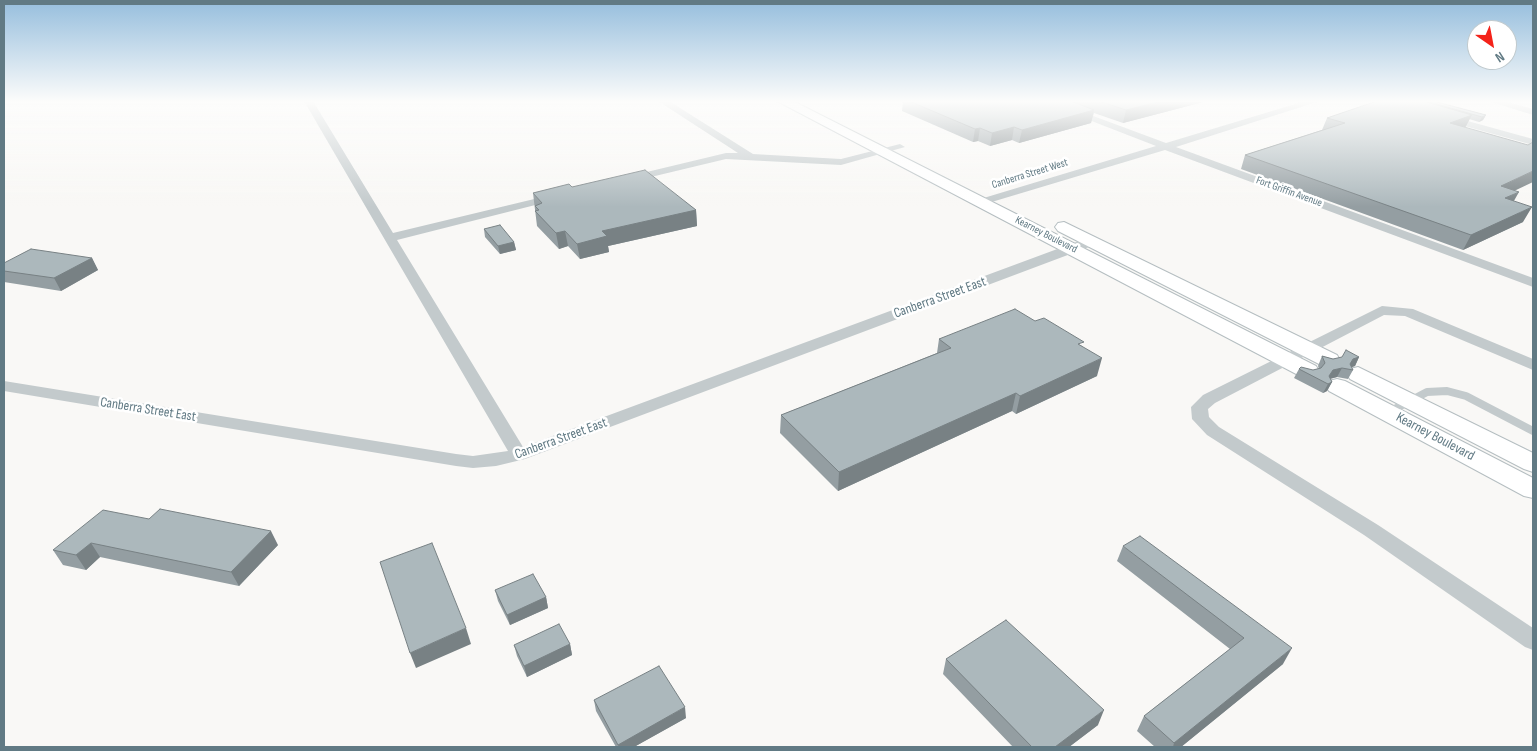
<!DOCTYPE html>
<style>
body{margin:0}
#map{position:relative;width:1537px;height:751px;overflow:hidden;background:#f9f8f6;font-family:"Sofia Sans Condensed",sans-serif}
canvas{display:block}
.frame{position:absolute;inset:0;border:5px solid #617a84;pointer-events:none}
.north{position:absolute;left:1467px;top:20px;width:50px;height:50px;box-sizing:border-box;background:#fff;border:1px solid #c0cace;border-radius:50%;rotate:147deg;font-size:14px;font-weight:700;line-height:20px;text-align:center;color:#617a84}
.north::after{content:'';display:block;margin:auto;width:18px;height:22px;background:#f4231a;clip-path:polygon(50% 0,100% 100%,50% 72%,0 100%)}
</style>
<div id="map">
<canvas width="1537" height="751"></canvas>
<div class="frame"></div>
<div class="north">N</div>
</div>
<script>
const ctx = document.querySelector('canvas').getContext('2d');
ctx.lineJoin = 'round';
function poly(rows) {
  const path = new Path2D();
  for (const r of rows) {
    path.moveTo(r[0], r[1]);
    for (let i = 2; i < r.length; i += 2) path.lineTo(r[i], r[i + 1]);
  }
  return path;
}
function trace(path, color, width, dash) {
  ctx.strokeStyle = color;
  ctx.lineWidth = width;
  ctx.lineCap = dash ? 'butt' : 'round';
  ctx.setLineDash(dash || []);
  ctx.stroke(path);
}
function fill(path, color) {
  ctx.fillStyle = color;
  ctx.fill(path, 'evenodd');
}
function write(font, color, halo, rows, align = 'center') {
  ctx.font = font + ' "Sofia Sans Condensed",sans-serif';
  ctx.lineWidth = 5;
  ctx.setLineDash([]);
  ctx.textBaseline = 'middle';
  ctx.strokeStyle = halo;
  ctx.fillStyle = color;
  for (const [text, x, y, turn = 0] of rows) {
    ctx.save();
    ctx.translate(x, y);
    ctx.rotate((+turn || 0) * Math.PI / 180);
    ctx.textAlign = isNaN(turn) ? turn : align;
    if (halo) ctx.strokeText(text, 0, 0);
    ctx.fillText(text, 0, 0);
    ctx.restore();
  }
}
const lane = poly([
 [1389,412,1427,392,1447,391,1466,396,1533,431]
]);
const street = poly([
 [304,101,313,101,393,233,555,194,561,197,559,199,397,240,523,447,1087,238,1097,238,1098,241,1097,244,525,459,496,466,473,468,456,466,4,391,4,381,456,454,473,456,508,451,304,101],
 [658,101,669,101,753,154,841,159,900,144,905,147,841,165,726,159,630,182,626,181,626,177,630,176,726,153,738,153,658,101],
 [1040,101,1053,101,1166,143,1305,101,1320,101,1176,147,1533,278,1533,287,1165,150,985,204,977,204,977,200,1156,146,1040,101],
 [1488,101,1504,101,1533,109,1533,115,1488,101],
 [1446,115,1533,139,1533,145,1443,120,1443,116,1446,115],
 [1382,306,1413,309,1533,359,1533,370,1405,316,1384,315,1215,403,1208,409,1209,417,1219,427,1378,525,1533,628,1533,650,1525,647,1364,535,1207,435,1192,419,1191,407,1203,395,1382,306]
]);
const secondary = poly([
 [777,101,793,101,1316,366,1319,371,1316,376,1308,378,1300,376,777,101],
 [1064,222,1337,355,1340,360,1337,365,1329,367,1321,365,1058,231,1055,227,1058,223,1064,222],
 [1358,367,1533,453,1533,472,1524,469,1350,379,1347,374,1350,369,1358,367],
 [1337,379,1345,381,1533,478,1533,498,1524,496,1329,391,1326,386,1329,381,1337,379]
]);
const wall = poly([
 [903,101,1207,101,1123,123,1094,113,1091,123,1019,143,1012,140,990,146,978,141,973,142,902,111],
 [1433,101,1486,115,1483,120,1479,122,1469,119,1465,128,1514,190,1514,201,1523,222,1463,250,1241,169,1245,155,1322,130,1327,118],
 [572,187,696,210,697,226,608,246,609,252,580,259,568,246,559,249,537,226,533,193],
 [484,229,514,242,516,250,500,254,485,237],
 [92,258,98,270,61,291,4,282,4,263],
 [1035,321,1082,346,1097,376,1016,414,1012,411,838,491,780,433,781,415,937,353,939,339],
 [1322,356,1333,359,1359,357,1355,366,1351,367,1353,370,1348,379,1337,377,1330,379,1332,382,1327,391,1323,393,1294,378,1299,369,1313,370,1319,369,1318,366],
 [149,519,278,545,239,586,100,557,86,570,63,565,53,550],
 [1123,546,1283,664,1181,747,1155,747,1137,731,1144,716,1230,649,1117,561],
 [495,590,546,597,548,608,510,625,498,601],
 [570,644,572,655,527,677,517,656,514,645],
 [946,659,1098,725,1069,747,1013,747,943,674],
 [594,700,686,718,634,747,616,747,596,711]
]);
const shadedWall = poly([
 [1162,101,1207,101,1123,123,1126,110],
 [1094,110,1091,123,1019,143,1022,130],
 [1472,115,1465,128,1450,123],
 [1486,115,1483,120,1479,122,1482,117],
 [1014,127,1012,140,990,146,992,133],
 [980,128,978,141,973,142,975,129],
 [1533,171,1533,182,1493,201,1501,186],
 [1519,192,1511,206,1505,198],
 [1532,207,1523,222,1463,250,1471,235],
 [696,210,697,226,608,246,609,252,580,259,577,244,602,231],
 [565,231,568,246,559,249,556,233],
 [514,242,516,250,500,254,498,246],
 [92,258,98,270,61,291,54,278],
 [1359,357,1355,366,1347,369,1353,359],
 [1102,358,1097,376,1016,414,1020,396],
 [1342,368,1337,377,1329,379,1329,376,1333,370],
 [1332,382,1327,391,1323,393,1328,384],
 [1016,393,1012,411,838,491,839,472],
 [271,531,278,545,239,586,231,572],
 [91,543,100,557,86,570,76,555],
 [546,597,548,608,510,625,507,615],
 [466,628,471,644,416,668,410,653],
 [570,644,572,655,527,677,524,666],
 [1292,648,1283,664,1181,747,1173,747,1174,743],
 [685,707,686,718,634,747,619,747,618,745],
 [1104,710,1098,725,1069,747,1055,747]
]);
const building = poly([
 [909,101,1071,101,1094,110,1022,130,1014,127,992,133,980,128,975,129,909,101],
 [1099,101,1162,101,1126,110,1099,101],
 [1377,101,1423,101,1472,115,1450,123,1528,145,1533,142,1533,171,1501,186,1519,192,1505,198,1532,207,1471,235,1245,155,1345,123,1327,118,1377,101],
 [1426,101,1433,101,1486,115,1482,117,1426,101],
 [645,170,696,210,602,231,607,236,577,244,565,231,556,233,535,211,539,210,535,206,542,203,533,193,569,184,572,187,645,170],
 [500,225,514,242,498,246,484,229,500,225],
 [31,249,92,258,54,278,4,271,4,263,31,249],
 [1015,309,1035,321,1044,318,1084,342,1078,344,1102,358,1020,396,1016,393,839,472,781,415,951,348,939,339,1015,309],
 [1346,350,1359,357,1353,359,1350,364,1353,370,1342,368,1333,370,1329,376,1332,382,1328,384,1299,369,1301,367,1313,370,1321,368,1325,363,1322,356,1333,359,1342,357,1346,350],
 [160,509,271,531,231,572,91,543,76,555,53,550,103,510,149,519,160,509],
 [1140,536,1292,648,1174,743,1144,716,1244,638,1123,546,1140,536],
 [432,543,466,628,410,653,380,562,432,543],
 [533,574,546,597,507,615,495,590,533,574],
 [1006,620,1104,710,1055,747,1032,747,946,659,1006,620],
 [559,624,570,644,524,666,514,645,559,624],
 [659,666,685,707,618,745,594,700,659,666]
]);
const farStreetnames = [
 ["Canberra Street West",1030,174,-17],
 ["Fort Griffin Avenue",1289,192,20],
 ["Kearney Boulevard",1046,235,27]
];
const streetNames = [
 ["Canberra Street East",940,298,-20],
 ["Canberra Street East",148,410,9],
 ["Kearney Boulevard",1435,437,28],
 ["Canberra Street East",561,439,-20]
];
trace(secondary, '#b5bec1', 2);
trace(lane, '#c3cacc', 8);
fill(street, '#c3cacc');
fill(secondary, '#fff');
fill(wall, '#949ea2');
fill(shadedWall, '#788184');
fill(building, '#acb8bc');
trace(building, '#788184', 1);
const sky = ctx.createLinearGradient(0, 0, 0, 207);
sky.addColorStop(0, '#96bedd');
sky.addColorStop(0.49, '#fcfcfb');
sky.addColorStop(1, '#fcfcfb00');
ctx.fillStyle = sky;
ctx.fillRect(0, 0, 1537, 207);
write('11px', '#617a84', '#fff', farStreetnames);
write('14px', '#617a84', '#fff', streetNames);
</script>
